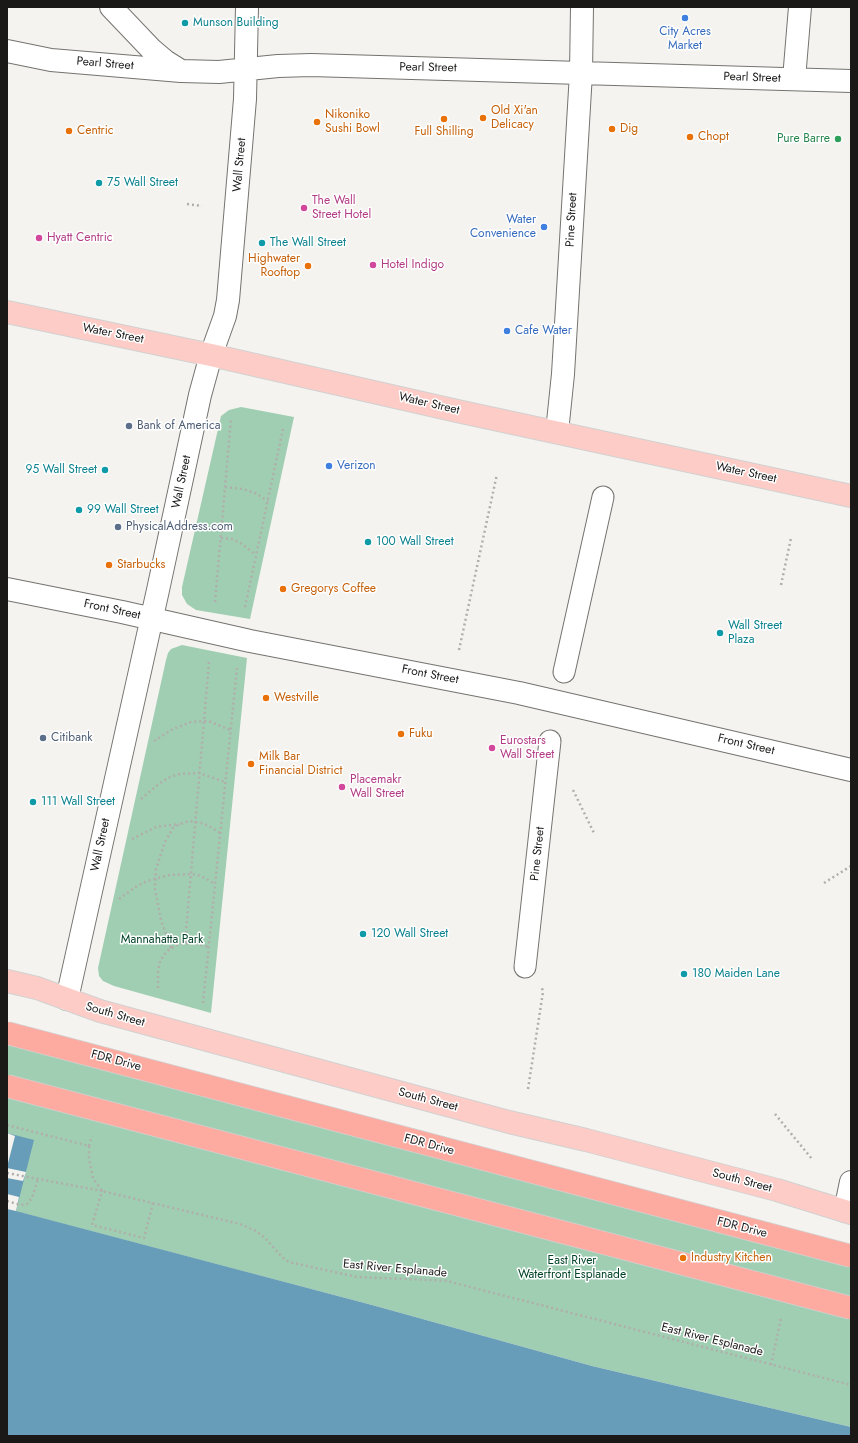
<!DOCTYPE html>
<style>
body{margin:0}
#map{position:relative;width:858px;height:1443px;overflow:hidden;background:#f5f3ef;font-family:Jost,sans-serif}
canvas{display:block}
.frame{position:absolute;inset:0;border:8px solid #1a1918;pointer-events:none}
</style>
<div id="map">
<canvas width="858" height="1443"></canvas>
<div class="frame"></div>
</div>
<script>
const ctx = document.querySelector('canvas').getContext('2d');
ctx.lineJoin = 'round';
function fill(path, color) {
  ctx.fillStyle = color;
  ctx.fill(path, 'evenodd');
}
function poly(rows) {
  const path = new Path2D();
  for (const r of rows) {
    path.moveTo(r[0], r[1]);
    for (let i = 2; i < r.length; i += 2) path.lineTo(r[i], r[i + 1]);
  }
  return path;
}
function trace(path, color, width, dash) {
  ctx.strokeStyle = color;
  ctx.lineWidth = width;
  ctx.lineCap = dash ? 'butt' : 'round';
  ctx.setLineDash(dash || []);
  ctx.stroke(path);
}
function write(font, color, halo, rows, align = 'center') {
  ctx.font = font + ' Jost,sans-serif';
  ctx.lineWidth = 3;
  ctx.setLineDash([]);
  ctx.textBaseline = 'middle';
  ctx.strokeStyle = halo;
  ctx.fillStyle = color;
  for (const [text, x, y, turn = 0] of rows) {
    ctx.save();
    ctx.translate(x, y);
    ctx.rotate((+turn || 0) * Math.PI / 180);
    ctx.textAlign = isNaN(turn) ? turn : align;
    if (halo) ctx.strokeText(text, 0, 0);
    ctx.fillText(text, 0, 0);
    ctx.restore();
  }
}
const green = poly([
 [241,407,294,417,250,619,196,610,187,604,182,595,182,587,221,416,229,410],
 [182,645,247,658,211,1013,114,986,103,981,99,976,98,968,166,660,168,653,171,649],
 [7,1025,851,1250,851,1427,592,1366,372,1305,7,1209]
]);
const water = poly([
 [7,1133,34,1140,16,1211,372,1305,592,1366,851,1427,851,1436,7,1436]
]);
const pier = poly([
 [7,1133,15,1136,7,1167],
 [7,1168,26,1172,23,1181,7,1178],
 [7,1194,19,1197,16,1211,7,1209]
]);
const path = poly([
 [187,204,202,206],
 [225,487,243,489,255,493,268,501],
 [221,538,232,539,242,544,256,555],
 [781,585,791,538],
 [215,602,231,419],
 [245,607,283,429],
 [459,650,497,474],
 [154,741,173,729,191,722,204,721,211,722,230,730],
 [573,790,594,833],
 [141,799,160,783,170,777,180,774,199,773,225,782],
 [132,839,156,827,180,824],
 [824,883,851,866],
 [119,899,137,886,147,881,170,875,192,874,201,876,215,884],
 [185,943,209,662],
 [171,948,161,920,155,889,156,869,165,842,173,828,180,824,189,821,201,823,209,826,220,833],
 [158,988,158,971,160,961,167,951,177,945,185,943,193,943,209,947],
 [203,1003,237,668],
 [528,1089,543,992,542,988],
 [775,1114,812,1159],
 [7,1125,89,1146,89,1159,93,1178,102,1191,240,1224,256,1231,266,1239,282,1257,289,1262,357,1277,432,1280,447,1281,851,1385],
 [89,1146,92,1136],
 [7,1173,102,1191,92,1225,144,1238,153,1203],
 [7,1201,21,1205,27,1204,32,1198,38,1179],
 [771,1365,781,1318]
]);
const pedestrian = poly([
 [564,672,603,497],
 [525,967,550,741]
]);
const minor = poly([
 [111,7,152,50,165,61,181,71],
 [7,51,51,60,181,71,219,72,278,66,311,65,851,81],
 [794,79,800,7],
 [557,432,563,374,581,73,582,7],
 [7,589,122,612,250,641,519,693,851,770],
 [67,999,158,590,200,395,211,355,225,316,228,300,245,99,247,7]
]);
const tertiary = poly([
 [845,1211,851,1182]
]);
const primary = poly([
 [7,312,211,355,457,411,851,496],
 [7,981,37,988,100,1011,509,1122,586,1140,777,1190,851,1213]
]);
const motorwayBridge = poly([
 [7,1033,851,1256],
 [7,1086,851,1308]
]);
const markers = [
 [685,18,4,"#3f7fe0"],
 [185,23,4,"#0f9aa8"],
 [483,118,4,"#e8710a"],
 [444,119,4,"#e8710a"],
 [317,122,4,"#e8710a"],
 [612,129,4,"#e8710a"],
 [69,131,4,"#e8710a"],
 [690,137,4,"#e8710a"],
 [838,139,4,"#2e9e5b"],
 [99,183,4,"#0f9aa8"],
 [304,208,4,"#d1479c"],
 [544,227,4,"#3f7fe0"],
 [39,238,4,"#d1479c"],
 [262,243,4,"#0f9aa8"],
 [373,265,4,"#d1479c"],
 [308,266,4,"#e8710a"],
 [507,331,4,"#3f7fe0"],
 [129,426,4,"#5c6f8a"],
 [329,466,4,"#3f7fe0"],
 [105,470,4,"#0f9aa8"],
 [79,510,4,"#0f9aa8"],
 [118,527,4,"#5c6f8a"],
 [368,542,4,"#0f9aa8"],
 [109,565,4,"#e8710a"],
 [283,589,4,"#e8710a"],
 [720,633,4,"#0f9aa8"],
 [266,698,4,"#e8710a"],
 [401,734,4,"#e8710a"],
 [43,738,4,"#5c6f8a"],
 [492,748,4,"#d1479c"],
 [251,764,4,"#e8710a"],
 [342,787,4,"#d1479c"],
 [33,802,4,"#0f9aa8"],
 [363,934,4,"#0f9aa8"],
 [684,974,4,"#0f9aa8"],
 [683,1258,4,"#e8710a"]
];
const cultureNames = [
 ["Munson Building",193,23],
 ["75 Wall Street",107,183],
 ["The Wall Street",270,243],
 ["95 Wall Street",97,470,"right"],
 ["99 Wall Street",87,510],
 ["100 Wall Street",376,542],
 ["Wall Street",728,626],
 ["Plaza",728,640],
 ["111 Wall Street",41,802],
 ["120 Wall Street",371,934],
 ["180 Maiden Lane",692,974]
];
const shopNames = [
 ["City Acres",685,32,"center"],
 ["Market",685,46,"center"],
 ["Water",536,220,"right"],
 ["Convenience",536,234,"right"],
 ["Cafe Water",515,331],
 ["Verizon",337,466]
];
const streetNames = [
 ["Pearl Street",105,64,5],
 ["Pearl Street",428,68,1],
 ["Pearl Street",752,78,2],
 ["Wall Street",240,165,-85],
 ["Pine Street",572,220,-87],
 ["Water Street",113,334,11],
 ["Water Street",429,404,13],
 ["Water Street",746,473,12],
 ["Wall Street",182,482,-78],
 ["Front Street",112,610,12],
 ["Front Street",430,675,11],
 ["Front Street",746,745,13],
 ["Wall Street",101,845,-78],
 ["Pine Street",538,854,-84],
 ["South Street",115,1015,16],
 ["FDR Drive",116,1061,15],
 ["South Street",428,1100,15],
 ["FDR Drive",429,1145,15],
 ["South Street",742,1181,15],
 ["FDR Drive",742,1228,14],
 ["East River Esplanade",395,1269,5],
 ["East River Esplanade",712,1340,14]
];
const foodNames = [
 ["Old Xi'an",491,111],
 ["Delicacy",491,125],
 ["Nikoniko",325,115],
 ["Sushi Bowl",325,129],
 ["Dig",620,129],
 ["Centric",77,131],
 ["Full Shilling",444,132,"center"],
 ["Chopt",698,137],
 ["Highwater",300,259,"right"],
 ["Rooftop",300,273,"right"],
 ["Starbucks",117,565],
 ["Gregorys Coffee",291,589],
 ["Westville",274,698],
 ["Fuku",409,734],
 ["Milk Bar",259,757],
 ["Financial District",259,771],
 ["Industry Kitchen",691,1258]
];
const leisureNames = [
 ["Pure Barre",830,139]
];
const hotelNames = [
 ["The Wall",312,201],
 ["Street Hotel",312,215],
 ["Hyatt Centric",47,238],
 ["Hotel Indigo",381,265],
 ["Eurostars",500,741],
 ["Wall Street",500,755],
 ["Placemakr",350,780],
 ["Wall Street",350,794]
];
const serviceNames = [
 ["Bank of America",137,426],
 ["PhysicalAddress.com",126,527],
 ["Citibank",51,738]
];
const parkNames = [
 ["Mannahatta Park",162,940],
 ["East River",572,1261],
 ["Waterfront Esplanade",572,1275]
];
fill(green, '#a0ceb2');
fill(water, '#679db8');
fill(pier, '#f5f3ef');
trace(pedestrian, '#75736f', 23);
trace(minor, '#75736f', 24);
trace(tertiary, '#75736f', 24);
trace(primary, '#d1d1d1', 24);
trace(path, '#b0aeab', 2.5, [2, 3]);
trace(pedestrian, '#fff', 21);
trace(minor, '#fff', 22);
trace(tertiary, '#fff', 22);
trace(primary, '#feccc6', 22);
trace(motorwayBridge, '#d1d1d1', 24, []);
trace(motorwayBridge, '#fdaaa0', 22);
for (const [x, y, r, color] of markers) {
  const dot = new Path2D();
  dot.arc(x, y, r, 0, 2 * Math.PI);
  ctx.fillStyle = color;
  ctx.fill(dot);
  trace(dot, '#fff', 1.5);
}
write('12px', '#0d838f', '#fff', cultureNames, 'left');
write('12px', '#366cbe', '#fff', shopNames, 'left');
write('12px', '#1a1918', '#fff', streetNames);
write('12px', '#c56008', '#fff', foodNames, 'left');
write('12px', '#27864d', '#fff', leisureNames, 'right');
write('12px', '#b23c85', '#fff', hotelNames, 'left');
write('12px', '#4e5e75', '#fff', serviceNames, 'left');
write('12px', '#004226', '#fff', parkNames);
</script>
